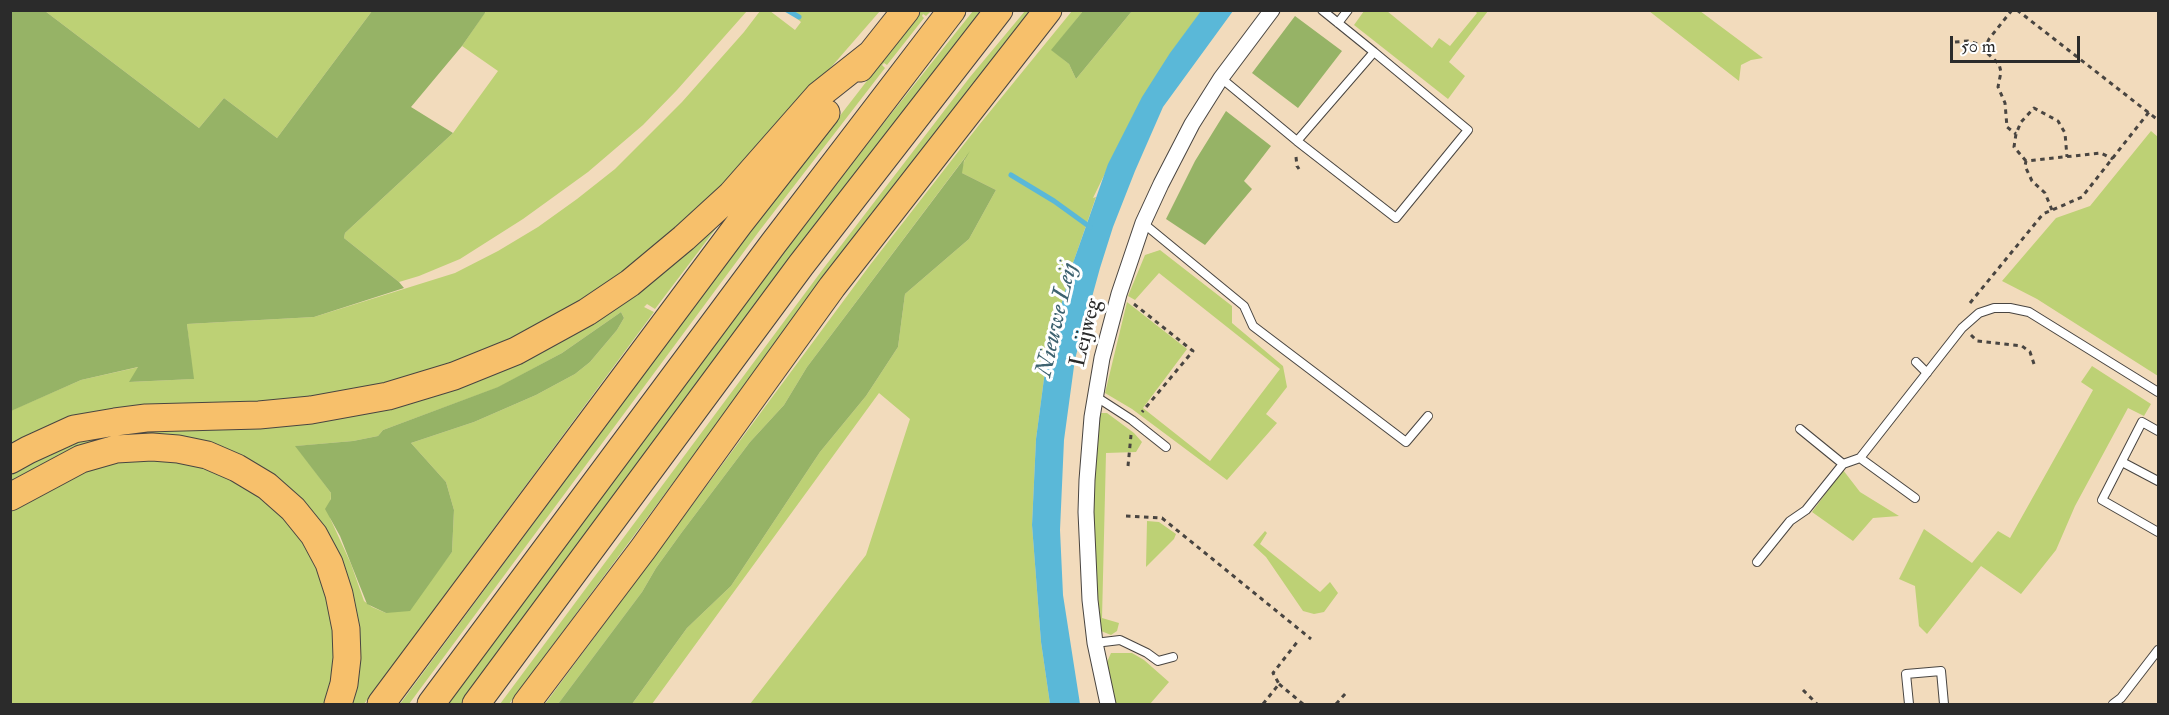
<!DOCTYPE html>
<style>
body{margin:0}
#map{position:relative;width:2169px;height:715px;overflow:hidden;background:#f2dbbc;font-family:"IM FELL Double Pica",serif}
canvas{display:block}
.frame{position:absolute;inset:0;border:12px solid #2b2b2b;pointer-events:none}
.scale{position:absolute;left:1950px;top:36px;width:130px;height:27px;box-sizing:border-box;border:3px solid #2b2b2b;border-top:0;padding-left:8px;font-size:18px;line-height:21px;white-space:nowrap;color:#2b2b2b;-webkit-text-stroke:4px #fff;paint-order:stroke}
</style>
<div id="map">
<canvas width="2169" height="715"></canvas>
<div class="frame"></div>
<div class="scale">50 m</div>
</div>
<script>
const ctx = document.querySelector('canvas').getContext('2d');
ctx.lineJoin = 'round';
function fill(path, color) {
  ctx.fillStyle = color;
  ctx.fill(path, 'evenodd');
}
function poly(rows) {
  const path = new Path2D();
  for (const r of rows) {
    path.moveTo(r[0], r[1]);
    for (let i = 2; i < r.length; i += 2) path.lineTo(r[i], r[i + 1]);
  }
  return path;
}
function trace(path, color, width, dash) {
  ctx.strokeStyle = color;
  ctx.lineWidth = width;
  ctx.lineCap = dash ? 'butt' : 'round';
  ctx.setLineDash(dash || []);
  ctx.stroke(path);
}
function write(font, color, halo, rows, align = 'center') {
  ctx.font = font + ' "IM FELL Double Pica",serif';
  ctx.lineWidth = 6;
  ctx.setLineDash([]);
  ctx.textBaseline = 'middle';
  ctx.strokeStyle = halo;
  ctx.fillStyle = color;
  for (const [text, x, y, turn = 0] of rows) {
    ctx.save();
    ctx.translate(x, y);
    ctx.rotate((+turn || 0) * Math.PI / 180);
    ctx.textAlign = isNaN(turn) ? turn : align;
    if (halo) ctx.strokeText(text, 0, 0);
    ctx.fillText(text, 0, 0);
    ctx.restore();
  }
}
const green = poly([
 [45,11,372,11,277,138,224,98,199,128],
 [486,11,747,11,677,90,643,125,588,172,523,219,460,259,419,276,399,282,344,238,345,233,453,133,498,71,462,46],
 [760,11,770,11,795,30,801,22,788,11,880,11,833,65,714,195,634,264,590,295,536,326,505,342,448,365,382,384,330,394,273,401,164,404,11,449,10,411,81,380,139,367,130,382,193,379,187,324,314,317,455,273,498,251,538,227,577,199,615,169,682,102,744,32],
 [921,11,931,11,926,16,923,14,922,16,924,18,887,65,884,63,882,65,885,68,760,230,409,704,400,704,726,263],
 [973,11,986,11,683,405,462,704,447,704,771,266,773,267,879,129],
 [1025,11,1035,11,842,255,509,704,500,704,823,269,970,77],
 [1072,11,1083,11,1052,50,1069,64,1076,79,1132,11,1202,11,1175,47,1133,116,1093,198,1096,197,1073,263,1047,356,1036,439,1032,525,1041,642,1050,704,750,704,866,555,910,419,879,393,652,704,632,704,687,628,731,586,820,452,866,396,898,347,905,294,969,239,996,190,962,173,962,168,966,156,807,367,784,405,750,442,682,532,656,568,642,592,558,704,545,704,870,265,979,125],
 [1364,11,1387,11,1432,48,1439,38,1450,46,1477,13,1475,11,1488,11,1449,62,1465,76,1448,99,1354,25],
 [1649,11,1700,11,1763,58,1751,60,1741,65,1739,81],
 [2151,131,2158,137,2158,376,2037,299,2002,281,2056,218,2090,206],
 [736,202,655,309,647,304,644,307,654,312,364,704,347,704,348,593,243,461,57,457,11,483,10,473,78,439,463,379],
 [621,312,624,318,617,330,590,362,575,374,536,395,474,422,411,443,446,482,454,510,452,552,436,573,386,613,372,607,364,601,351,564,330,518,331,493,296,446,353,441,378,436,383,430,499,387,562,353],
 [1160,250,1232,306,1232,323,1283,366,1287,387,1266,414,1277,423,1227,480,1132,409,1105,393,1127,302,1187,349,1143,408,1210,461,1280,369,1159,273,1135,300,1128,296,1145,255],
 [2092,366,2151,404,2144,416,2128,408,2075,506,2056,550,2021,594,1981,566,1927,634,1919,626,1915,586,1899,579,1924,529,1972,563,1998,531,2010,538,2093,390,2081,382],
 [1100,413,1107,413,1134,433,1142,442,1136,452,1106,453,1102,618,1119,623,1117,631,1111,635,1101,631,1091,517],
 [141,455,217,469,281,511,319,564,337,631,328,704,11,704,10,504,44,484],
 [1843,470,1860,492,1899,516,1873,518,1853,541,1812,512],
 [1147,521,1159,522,1176,534,1174,539,1146,567],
 [1265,531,1267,533,1260,544,1320,592,1330,582,1338,593,1324,612,1314,614,1303,611,1266,557,1253,545],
 [1111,653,1132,653,1144,660,1169,682,1150,704,1115,704,1107,662]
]);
const forest = poly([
 [10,11,45,11,199,128,224,98,277,138,372,11,485,11,485,13,462,46,411,107,453,133,345,233,344,238,399,282,404,288,314,317,187,324,194,379,129,382,138,367,81,380,11,411],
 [1083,11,1132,11,1076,79,1069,64,1051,50],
 [1295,16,1342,51,1298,108,1252,73],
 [1226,111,1271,146,1244,181,1252,189,1205,245,1166,219,1195,161],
 [970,151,964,161,962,173,996,190,969,239,905,294,898,347,866,396,820,452,731,586,687,628,632,704,558,704,642,592,656,568,682,532,750,442,784,405,807,367],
 [621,312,624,318,617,330,590,362,575,374,536,395,474,422,411,443,446,482,454,510,452,552,410,611,386,613,367,604,340,536,325,509,331,499,331,493,295,446,353,441,378,436,383,430,498,387,562,353]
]);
const water = poly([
 [1201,11,1233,11,1163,107,1135,171,1113,227,1100,268,1075,359,1064,440,1060,530,1063,595,1080,704,1050,704,1041,642,1032,525,1036,439,1047,356,1073,263,1108,164,1142,97,1170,53]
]);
const stream = poly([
 [787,10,799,17],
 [1011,175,1054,201,1090,227]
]);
const path = poly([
 [2012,10,1989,39,1984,50,1999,64,2001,72,1998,87,2005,103,2007,127,2016,134],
 [2017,10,2158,120],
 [1955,42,1968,41,1985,46],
 [1296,157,1297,166,1299,169],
 [2026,161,2014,147,2016,134,2021,122,2034,108,2058,121,2065,133,2067,157],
 [2052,210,2045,193,2032,181,2025,166,2026,161,2101,153,2113,159],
 [1970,303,2043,214,2082,197,2149,112],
 [1134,304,1193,351,1142,412],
 [1971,335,1977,341,2022,346,2030,352,2034,364],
 [1128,466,1131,435],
 [1126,516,1162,518,1311,639],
 [1279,684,1303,704],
 [1803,690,1817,704],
 [1263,704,1279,684,1273,673,1298,641],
 [1336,704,1346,693]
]);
const service = poly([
 [1338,23,1348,10],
 [1221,78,1297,141,1374,52,1322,10],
 [1297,141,1396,218,1468,130,1374,52],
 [1143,223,1244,306,1253,326,1406,442,1428,416],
 [1916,362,1927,373],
 [1095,396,1132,420,1166,447],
 [1800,429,1843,464],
 [2158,431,2142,422,2102,500,2158,532],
 [2122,462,2158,481],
 [1915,498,1860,458,1962,328,1979,313,1994,308,2010,308,2029,312,2158,392],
 [1757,562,1790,521,1806,510,1843,464,1860,458],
 [1095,643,1120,640,1147,653,1158,661,1173,657],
 [1909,704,1906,674,1941,671,1944,704],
 [2113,704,2121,698,2158,650]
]);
const minor = poly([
 [1108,704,1095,643,1090,600,1086,512,1087,480,1092,417,1102,358,1119,294,1143,223,1161,184,1192,124,1221,78,1272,10]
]);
const motorway = poly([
 [860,68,906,10],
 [10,460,28,450,74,429,115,422,146,418,259,415,311,410,388,396,454,376,516,351,587,312,630,283,684,238,731,195,819,95,872,53],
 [10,497,81,459,116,449,152,447,178,449,207,455,237,468,267,486,293,509,314,535,329,563,339,594,346,629,347,658,344,684,338,704],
 [381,704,739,224,826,113],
 [431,704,773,244,952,10],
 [476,704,801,265,999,10],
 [526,704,643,549,832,287,1048,10]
]);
const streetNames = [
 ["Leijweg",1087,333,-76]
];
const waterNames = [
 ["Nieuwe Leij",1058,320,-77]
];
fill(green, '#bdd175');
fill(forest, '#96b366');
fill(water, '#5ab8d8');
trace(stream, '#5ab8d8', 5);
trace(service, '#494541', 10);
trace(minor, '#494541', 17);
trace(motorway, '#494541', 29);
trace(path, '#494541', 3, [4.5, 4.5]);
trace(service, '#fff', 8);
trace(minor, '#fff', 15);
trace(motorway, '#f7c06b', 27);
write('22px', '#2b2b2b', '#fff', streetNames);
write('italic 24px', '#3e6370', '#fff', waterNames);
</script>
